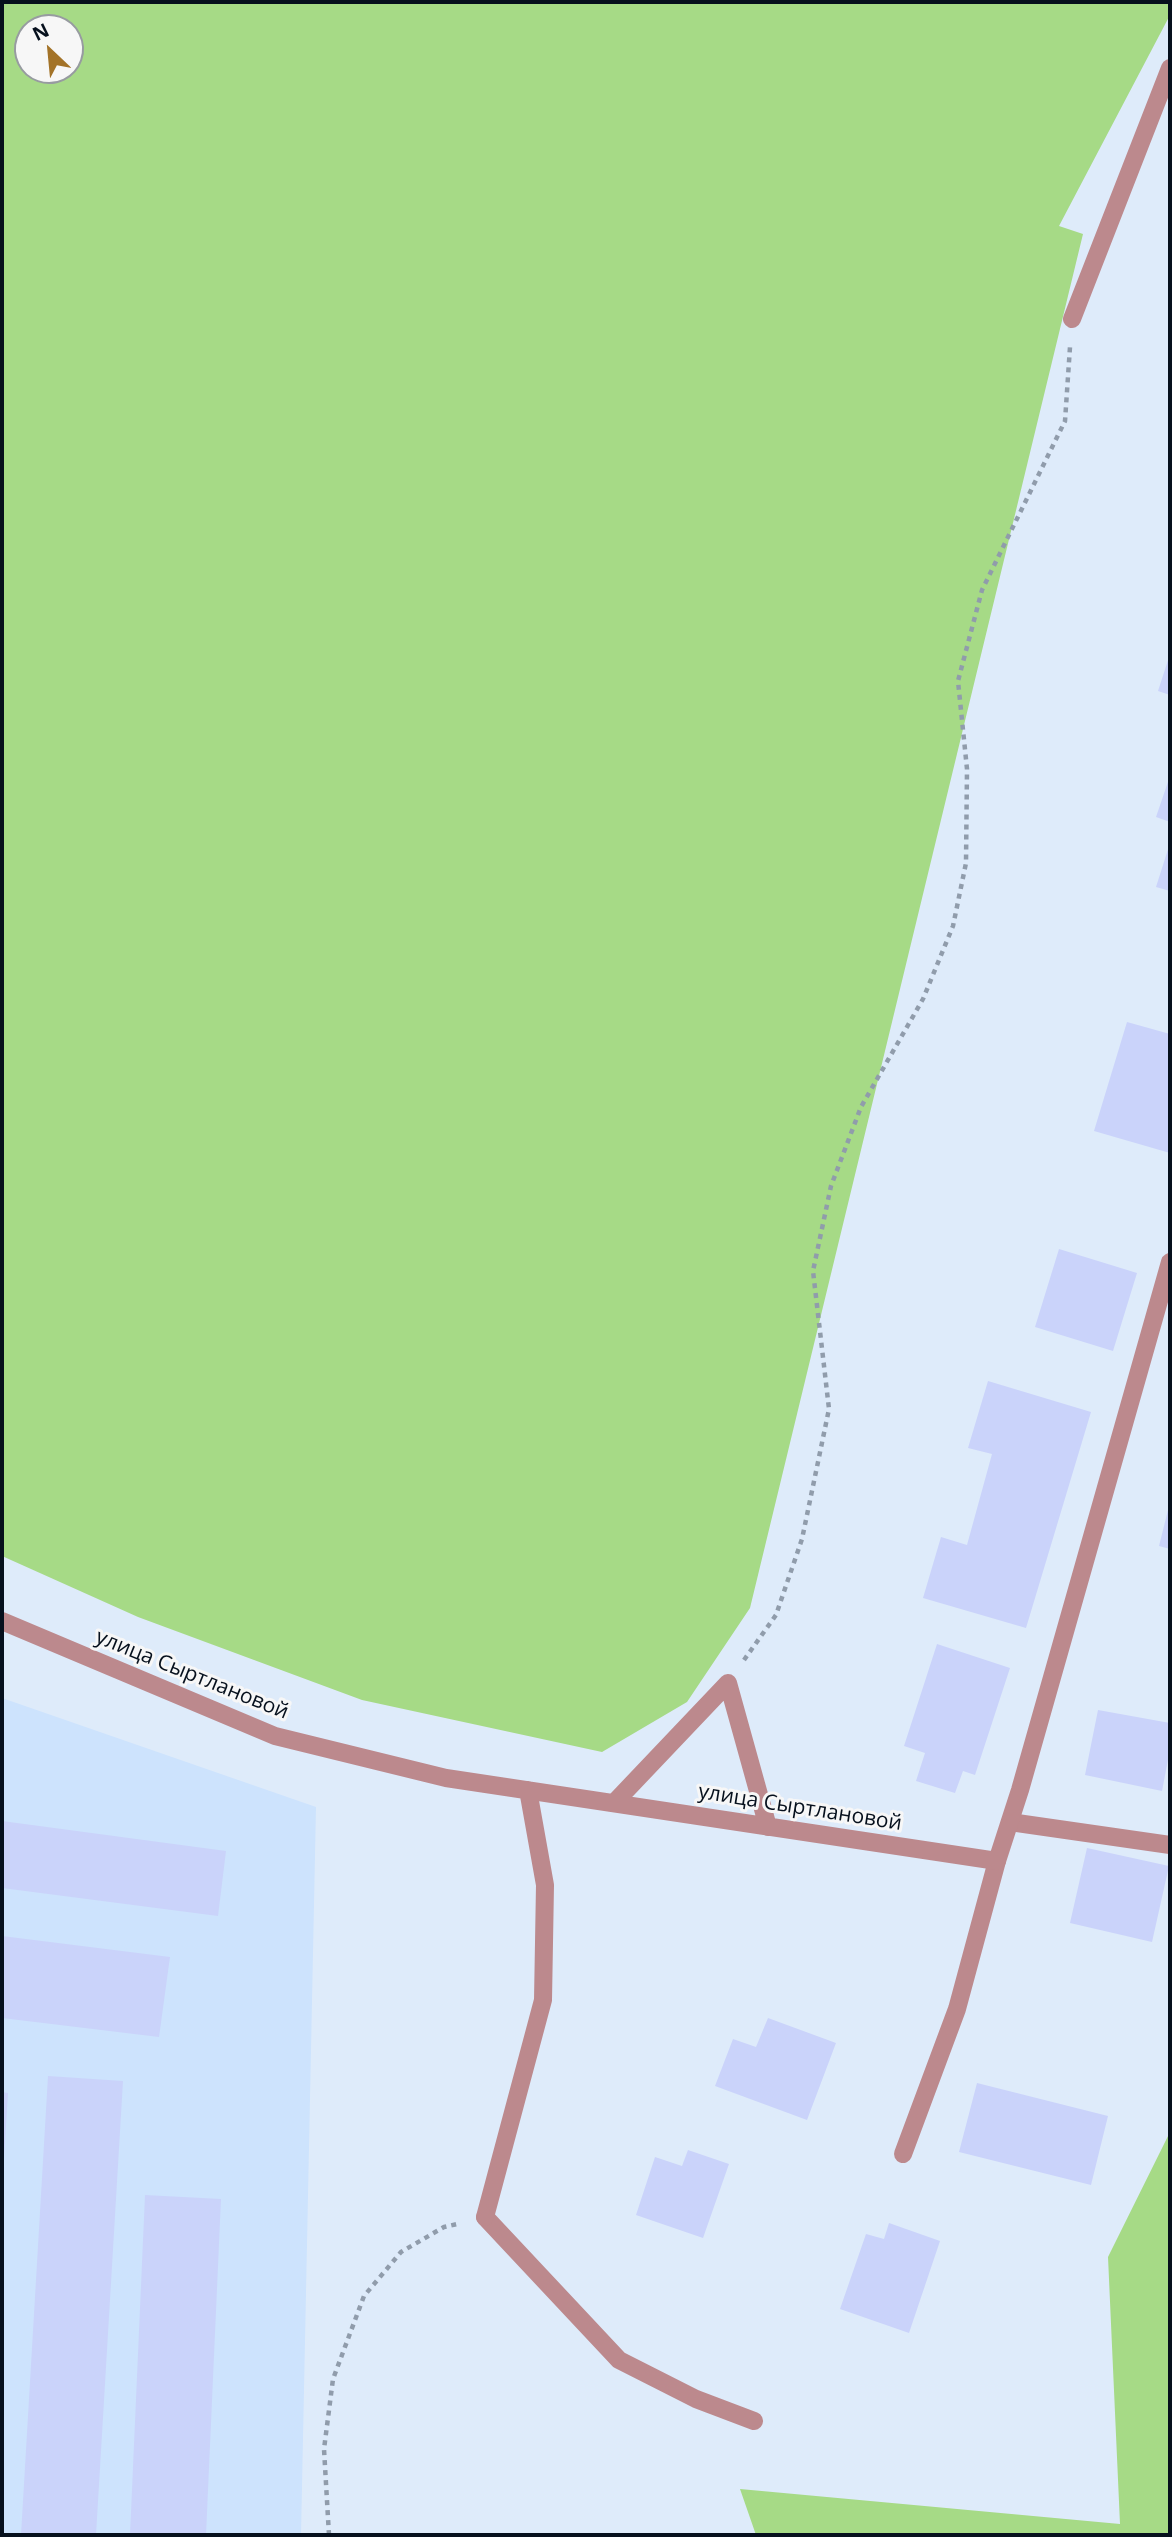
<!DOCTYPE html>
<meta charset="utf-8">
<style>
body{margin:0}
#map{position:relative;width:1172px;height:2537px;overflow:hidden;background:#deebfa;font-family:"Open Sans",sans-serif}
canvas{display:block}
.frame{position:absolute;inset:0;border:4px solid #06101d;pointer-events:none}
.north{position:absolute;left:14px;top:14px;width:70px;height:70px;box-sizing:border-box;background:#f7f7f7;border:2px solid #979ba0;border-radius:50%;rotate:334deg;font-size:19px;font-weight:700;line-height:28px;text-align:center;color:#06101d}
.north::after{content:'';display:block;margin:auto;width:24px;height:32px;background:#a37328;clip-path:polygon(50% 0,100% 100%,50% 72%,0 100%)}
</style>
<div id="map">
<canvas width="1172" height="2537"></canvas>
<div class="frame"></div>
<div class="north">N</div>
</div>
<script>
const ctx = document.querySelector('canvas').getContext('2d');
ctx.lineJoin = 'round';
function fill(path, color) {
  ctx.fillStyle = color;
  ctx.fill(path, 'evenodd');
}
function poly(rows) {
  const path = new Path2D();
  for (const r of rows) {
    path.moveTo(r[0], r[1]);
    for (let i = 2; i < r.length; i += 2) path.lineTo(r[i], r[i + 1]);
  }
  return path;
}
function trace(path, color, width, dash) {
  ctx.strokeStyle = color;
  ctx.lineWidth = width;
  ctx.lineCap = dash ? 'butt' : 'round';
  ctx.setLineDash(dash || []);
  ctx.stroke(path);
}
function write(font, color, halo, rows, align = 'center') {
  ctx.font = font + ' "Open Sans",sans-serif';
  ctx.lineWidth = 6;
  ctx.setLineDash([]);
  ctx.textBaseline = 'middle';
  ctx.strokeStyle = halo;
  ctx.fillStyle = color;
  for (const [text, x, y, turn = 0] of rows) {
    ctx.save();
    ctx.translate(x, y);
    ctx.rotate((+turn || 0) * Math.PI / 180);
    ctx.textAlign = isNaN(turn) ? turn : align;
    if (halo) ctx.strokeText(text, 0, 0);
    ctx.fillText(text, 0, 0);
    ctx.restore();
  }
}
const built = poly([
 [2,1698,316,1807,301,2535,2,2535]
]);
const green = poly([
 [2,2,1170,2,1170,15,1059,226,1083,234,750,1608,687,1702,602,1752,362,1700,138,1617,2,1556],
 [28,28,70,28,70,70,28,70],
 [1170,2132,1170,2535,756,2535,740,2489,1120,2524,1108,2257]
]);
const building = poly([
 [1170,654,1170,695,1158,691],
 [1170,776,1170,822,1156,817],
 [1170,843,1170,891,1156,887],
 [1127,1022,1170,1034,1170,1153,1094,1131],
 [1059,1249,1137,1273,1113,1351,1035,1327],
 [988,1381,1091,1412,1026,1628,923,1598,941,1537,967,1545,992,1454,968,1448],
 [1169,1506,1170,1507,1170,1549,1159,1546],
 [937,1644,1010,1668,975,1775,963,1771,955,1793,916,1781,925,1753,904,1746],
 [1098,1710,1170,1723,1170,1749,1162,1791,1085,1775],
 [2,1821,226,1851,218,1916,2,1888],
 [1087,1848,1169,1866,1152,1942,1070,1923],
 [2,1936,170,1957,159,2037,2,2018],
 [768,2018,836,2043,807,2120,715,2086,733,2039,756,2047],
 [48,2076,123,2081,96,2535,21,2535],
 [977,2083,1108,2116,1091,2185,959,2152],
 [2,2092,8,2093,4,2158,2,2158],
 [688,2150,729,2164,703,2238,636,2215,655,2157,682,2166],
 [145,2195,221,2199,206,2535,130,2535],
 [889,2223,940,2241,909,2333,840,2309,866,2234,884,2239]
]);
const path = poly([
 [744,1660,776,1615,802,1539,829,1409,813,1271,831,1186,861,1107,923,999,953,926,966,863,967,769,958,681,982,590,1065,421,1070,347],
 [329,2535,324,2449,333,2379,364,2296,401,2252,444,2227,457,2224]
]);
const service = poly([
 [903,2154,957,2009,997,1861],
 [485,2217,619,2360,696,2399,754,2421]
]);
const pedestrian = poly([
 [1010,1822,1170,1845]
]);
const minor = poly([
 [1072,319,1170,68],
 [2,1621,275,1736,446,1778,997,1861,1020,1790,1170,1262],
 [614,1803,728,1683,768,1827],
 [485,2217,543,2000,545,1885,528,1790]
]);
const streetNames = [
 ["улица Сыртлановой",192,1675,22],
 ["улица Сыртлановой",800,1808,9]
];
fill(built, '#cde3fd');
fill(green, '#a6da86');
fill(building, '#cad3fa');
trace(path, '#909cab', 4.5, [5, 5]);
trace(service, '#bc898d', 18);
trace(pedestrian, '#bc898d', 18);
trace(minor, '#bc898d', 18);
write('21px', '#06101d', '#f7f7f7', streetNames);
</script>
